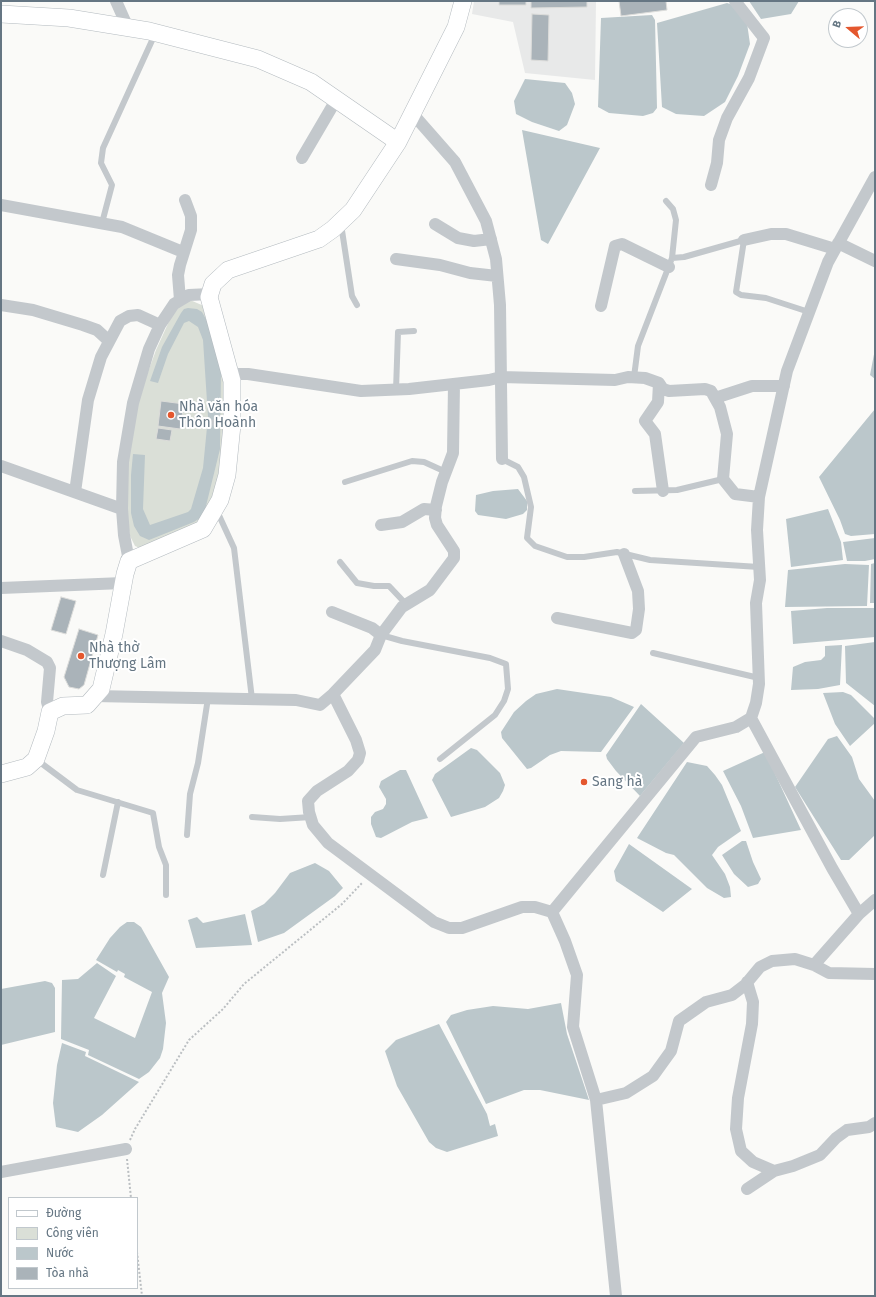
<!DOCTYPE html>
<meta charset="utf-8">
<style>
body{margin:0}
#map{position:relative;width:876px;height:1297px;overflow:hidden;background:#fafaf8;font-family:"Fira Sans",sans-serif}
canvas{display:block}
.frame{position:absolute;inset:0;border:2px solid #657683;pointer-events:none}
.legend{position:absolute;left:8px;top:1197px;width:130px;height:92px;box-sizing:border-box;background:#fff;border:1px solid #c1c8cd;margin:0;padding:5px 7px;list-style:none;font-size:12px;color:#657683}
.legend li{display:flex;align-items:center;gap:8px;height:20px}
.legend b{width:20px;border:1px solid #c1c8cd}
.north{position:absolute;left:828px;top:8px;width:40px;height:40px;box-sizing:border-box;background:#fff;border:1px solid #c1c8cd;border-radius:50%;rotate:289deg;font-size:11px;font-weight:700;line-height:16px;text-align:center;color:#657683}
.north::after{content:'';display:block;margin:auto;width:14px;height:18px;background:#e4572e;clip-path:polygon(50% 0,100% 100%,50% 72%,0 100%)}
</style>
<div id="map">
<canvas width="876" height="1297"></canvas>
<div class="frame"></div>
<ul class="legend">
<li><b style="height:5px;background:#fff"></b>Đường</li>
<li><b style="height:11px;background:#dadfd7"></b>Công viên</li>
<li><b style="height:11px;background:#bbc7cb"></b>Nước</li>
<li><b style="height:11px;background:#aab3b9"></b>Tòa nhà</li>
</ul>
<div class="north">B</div>
</div>
<script>
const ctx = document.querySelector('canvas').getContext('2d');
ctx.lineJoin = 'round';
function fill(path, color) {
  ctx.fillStyle = color;
  ctx.fill(path, 'evenodd');
}
function poly(rows) {
  const path = new Path2D();
  for (const r of rows) {
    path.moveTo(r[0], r[1]);
    for (let i = 2; i < r.length; i += 2) path.lineTo(r[i], r[i + 1]);
  }
  return path;
}
function trace(path, color, width, dash) {
  ctx.strokeStyle = color;
  ctx.lineWidth = width;
  ctx.lineCap = dash ? 'butt' : 'round';
  ctx.setLineDash(dash || []);
  ctx.stroke(path);
}
function write(font, color, halo, rows, align = 'center') {
  ctx.font = font + ' "Fira Sans",sans-serif';
  ctx.lineWidth = 4;
  ctx.setLineDash([]);
  ctx.textBaseline = 'middle';
  ctx.strokeStyle = halo;
  ctx.fillStyle = color;
  for (const [text, x, y, turn = 0] of rows) {
    ctx.save();
    ctx.translate(x, y);
    ctx.rotate((+turn || 0) * Math.PI / 180);
    ctx.textAlign = isNaN(turn) ? turn : align;
    if (halo) ctx.strokeText(text, 0, 0);
    ctx.fillText(text, 0, 0);
    ctx.restore();
  }
}
const built = poly([
 [474,1,596,1,595,80,525,73,513,22,472,14]
]);
const green = poly([
 [190,300,204,306,227,381,224,451,212,504,203,521,140,548,135,546,130,536,125,507,128,451,137,402,156,350,171,317,179,307]
]);
const water = poly([
 [749,1,799,1,791,14,761,19],
 [727,3,733,5,747,23,750,44,738,76,725,102,704,116,676,114,662,107,657,23],
 [652,15,655,20,657,108,653,113,643,116,609,113,598,107,601,18],
 [525,79,565,83,572,93,575,104,567,125,559,131,532,122,516,114,514,101],
 [522,130,600,148,548,244,541,240],
 [188,308,197,309,202,312,207,321,221,370,220,449,205,510,200,518,194,522,149,540,140,536,134,526,131,513,131,475,133,454,145,455,143,509,150,525,188,512,191,509,203,468,208,417,203,340,198,327,189,321,184,323,168,354,158,383,150,381,162,347,181,313,184,309],
 [875,349,875,379,870,375],
 [875,409,875,534,851,536,845,534,840,520,819,477],
 [518,489,527,501,527,510,523,514,506,519,478,515,475,511,476,495,493,491],
 [828,509,841,542,843,560,791,567,786,519],
 [875,538,875,559,865,561,847,561,843,542],
 [875,563,875,603,870,603,871,564],
 [845,564,869,565,867,606,785,607,788,570],
 [827,608,875,608,875,637,793,644,791,611],
 [875,642,875,706,846,683,845,646],
 [842,645,840,685,818,689,791,690,793,667,805,662,821,660,825,656,825,646],
 [557,689,611,697,634,707,601,752,561,751,550,755,531,768,527,769,502,738,501,732,514,712,526,701,536,694],
 [843,692,851,695,875,719,875,723,850,746,835,724,823,693],
 [641,704,684,743,640,796,616,771,607,759,606,755],
 [837,736,852,757,859,779,875,801,875,835,849,860,841,860,795,787,828,739],
 [471,748,477,750,500,773,505,785,503,791,499,798,485,807,451,817,432,780,435,774],
 [765,752,801,830,753,838,741,806,723,771],
 [687,762,707,766,715,775,722,785,741,831,718,847,712,855,725,874,730,887,731,897,724,898,707,888,674,855,666,853,637,838],
 [400,770,406,770,428,818,412,822,381,838,376,837,371,824,371,817,375,812,383,809,386,804,386,799,379,787,381,781],
 [742,841,746,841,753,862,761,879,758,884,748,887,734,874,722,855],
 [629,844,692,889,663,912,616,881,614,871],
 [315,863,329,871,343,888,335,896,284,933,258,942,251,911,264,904,275,893,290,873],
 [245,914,252,945,196,948,188,920,197,917,203,923],
 [127,922,134,922,141,927,169,977,162,993,166,1023,163,1049,160,1058,149,1072,139,1079,88,1055,89,1050,61,1039,62,980,78,979,97,963,116,976,94,1018,135,1038,152,992,124,977,125,974,118,970,117,972,96,960,110,938,120,927],
 [45,981,52,983,55,988,55,1032,1,1045,1,989],
 [561,1003,567,1034,589,1100,540,1090,524,1090,486,1104,446,1022,451,1015,467,1010,493,1006,528,1009],
 [439,1024,487,1114,490,1126,495,1124,498,1136,447,1152,436,1148,429,1142,397,1086,385,1051,396,1040],
 [62,1043,86,1052,85,1056,139,1082,102,1115,78,1132,56,1127,53,1103,57,1065]
]);
const building = poly([
 [499,1,526,1,526,5,499,5,499,1],
 [531,1,587,1,587,7,531,8,531,1],
 [619,1,666,1,667,10,621,16,619,1],
 [532,14,549,15,548,61,531,60,532,14],
 [161,401,184,404,180,429,158,426,161,401],
 [158,428,172,430,170,441,156,439,158,428],
 [61,597,76,601,66,634,51,630,61,597],
 [79,629,98,635,84,685,79,689,69,687,64,677,79,629]
]);
const path = poly([
 [130,1140,135,1129,189,1040,223,1009,244,984,342,904,363,882],
 [127,1159,131,1198],
 [137,1252,142,1296]
]);
const lane = poly([
 [102,223,112,185,101,163,103,148,155,34],
 [341,224,352,296,357,305],
 [672,258,684,257,744,240,736,292,741,295,766,298,809,312],
 [634,377,638,346,672,258,676,220,673,209,666,201],
 [396,390,398,332,414,331],
 [207,422,232,425],
 [502,459,518,467,524,477,531,507,527,538,535,546,567,557,584,557,617,552,650,560,759,567],
 [345,482,412,461,424,462,446,472],
 [635,491,677,490,723,479],
 [217,511,234,548,252,699],
 [340,562,357,583,374,586,389,586,406,604],
 [381,635,402,641,490,658,506,664,508,689,504,701,495,715,440,759],
 [653,653,759,678],
 [37,760,77,790,153,813,159,847,166,865,166,895],
 [252,817,280,819,311,817],
 [187,835,190,794,198,763,208,698],
 [103,875,118,802]
]);
const street = poly([
 [116,1,128,28],
 [412,113,455,162,486,221,496,259,500,305,502,459],
 [302,158,336,100],
 [711,185,717,163,719,140,727,118,749,78,764,38,735,1],
 [1,205,122,227,183,252],
 [435,224,458,238,474,241,491,239],
 [744,240,771,234,786,234,835,249],
 [838,243,875,261],
 [396,259,440,265,470,273,497,276],
 [180,300,178,275,180,265,191,230,191,216,185,200],
 [1,305,33,310,83,325,97,330,109,341],
 [601,306,615,246,622,244,669,267],
 [230,374,248,374,361,391,409,389,489,380,501,377,615,380,628,377,645,378,659,383,663,389,669,391,705,389,711,391,720,407,727,434,723,479,735,494,759,497],
 [659,383,658,402,645,421,655,434,663,491],
 [715,398,752,386,784,386],
 [1,466,122,509],
 [75,492,88,400,101,357,120,321,129,316,138,315,160,325],
 [381,525,402,522,424,509,436,510],
 [129,561,124,535,122,509,123,462,133,403,149,349,160,325,174,304,189,295,210,294],
 [1,588,123,583],
 [332,612,372,628,381,635],
 [557,618,632,633,636,630,639,609,638,591,624,554],
 [1,641,27,650,47,662,50,668,47,702,50,712],
 [333,694,356,740,360,753,358,760,348,771,317,791,308,801,309,812,313,825,328,843,434,922,449,928,462,928,522,907,535,907,552,912,565,941,577,975,573,1027,596,1100,616,1296],
 [94,696,296,700,320,705,333,694,375,650,381,635,402,607,430,590,454,558,454,551,437,525,435,518,436,506,442,482,453,453,454,384],
 [751,718,832,868,859,914],
 [552,912,696,737,736,727,751,718,756,703,759,684,756,603,760,580,757,530,759,497,787,371,828,262,875,177],
 [814,965,859,914,875,900],
 [747,982,753,1002,752,1024,738,1098,736,1129,741,1151,753,1162,774,1171],
 [596,1100,626,1093,653,1076,671,1051,679,1021,706,1002,732,995,745,985,760,967,772,961,795,959,814,965,829,973,875,974],
 [1,1172,126,1149],
 [747,1189,774,1171,793,1166,820,1155,836,1138,847,1130,869,1127,875,1123]
]);
const secondary = poly([
 [1,14,69,18,149,31,258,59,311,82,398,142],
 [1,774,27,767,36,759,46,731,50,712,63,706,87,705,101,689,114,634,125,574,129,561,203,529,220,500,227,475,232,425,232,381,209,297,213,284,228,270,319,239,333,229,353,210,398,142,456,27,463,1]
]);
const markers = [
 [171,415,4,"#e4572e"],
 [81,656,4,"#e4572e"],
 [584,782,4,"#e4572e"]
];
const poiNames = [
 ["Nhà văn hóa",179,407],
 ["Thôn Hoành",179,423],
 ["Nhà thờ",89,648],
 ["Thượng Lâm",89,664],
 ["Sang hà",592,782]
];
fill(built, '#e8e9e9');
fill(green, '#dadfd7');
fill(water, '#bbc7cb');
fill(building, '#aab3b9');
trace(building, '#dcdcda', 1);
trace(secondary, '#b3babf', 18);
trace(path, '#bbbfc2', 2, [2, 2]);
trace(lane, '#c3c8cc', 6);
trace(street, '#c3c8cc', 12);
trace(secondary, '#fff', 17);
for (const [x, y, r, color] of markers) {
  const dot = new Path2D();
  dot.arc(x, y, r, 0, 2 * Math.PI);
  ctx.fillStyle = color;
  ctx.fill(dot);
  trace(dot, '#fff', 1.5);
}
write('14px', '#657683', '#fff', poiNames, 'left');
</script>
